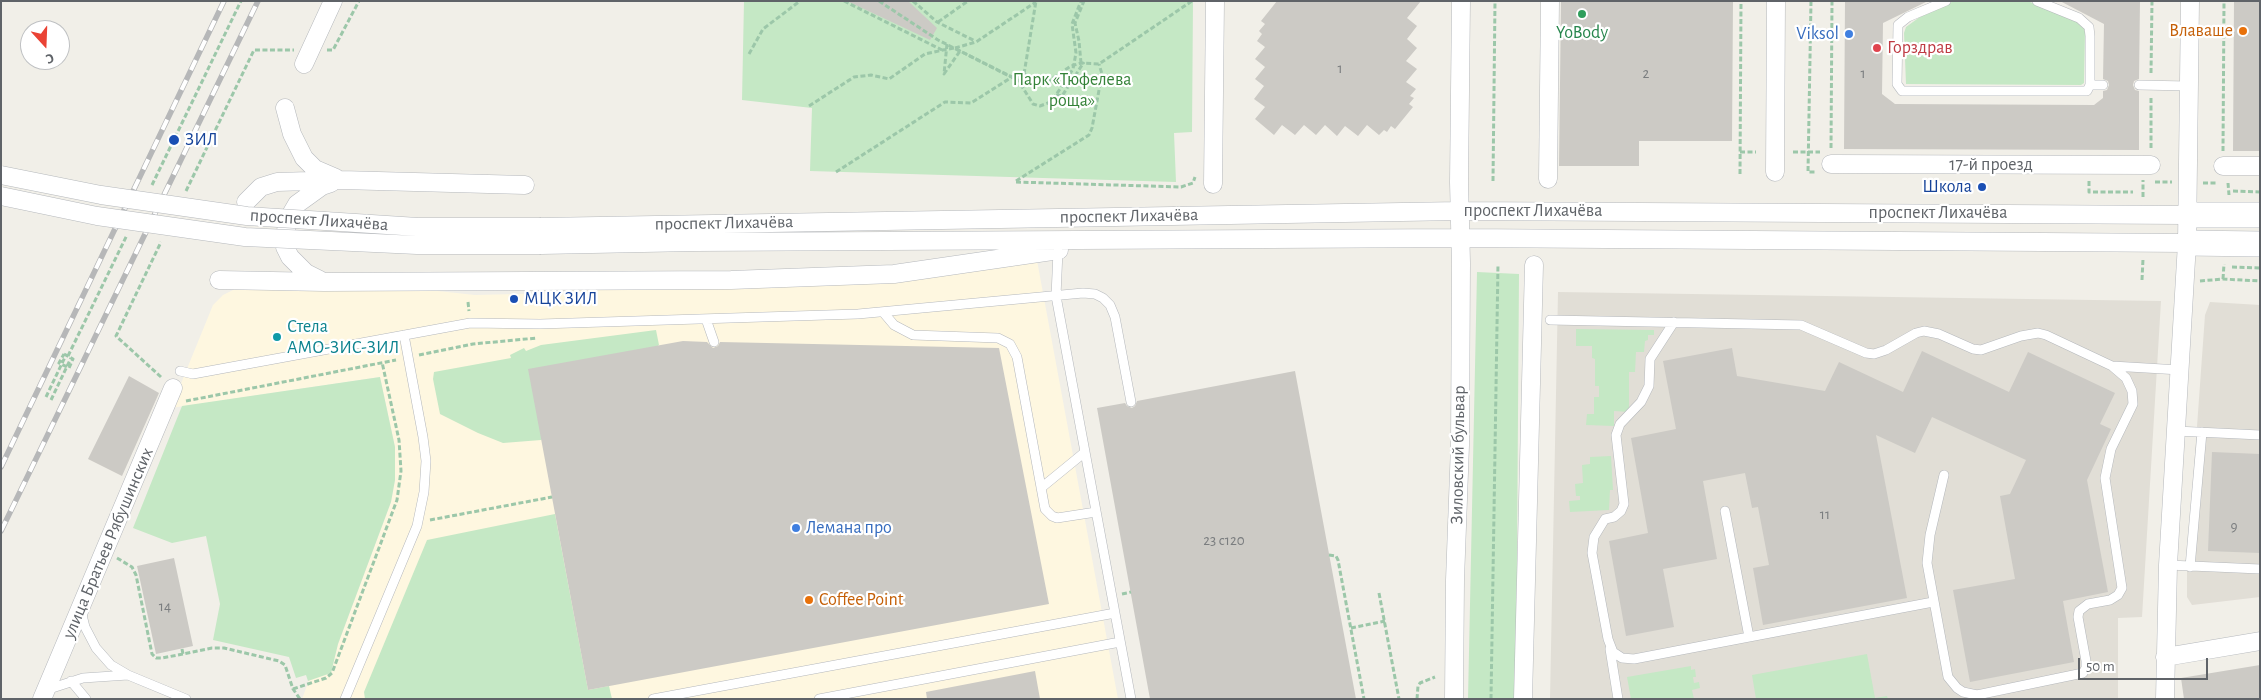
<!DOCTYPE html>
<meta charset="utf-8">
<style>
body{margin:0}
#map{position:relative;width:2261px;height:700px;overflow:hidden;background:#f1efe8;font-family:"Alegreya Sans",sans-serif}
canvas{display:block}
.frame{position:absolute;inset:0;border:2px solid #5f6368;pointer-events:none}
.north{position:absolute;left:20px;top:20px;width:50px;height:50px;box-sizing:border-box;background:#fff;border:1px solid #bfc1c3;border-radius:50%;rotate:160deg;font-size:14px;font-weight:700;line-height:20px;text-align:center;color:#5f6368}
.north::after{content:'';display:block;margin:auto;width:18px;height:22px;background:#ea4335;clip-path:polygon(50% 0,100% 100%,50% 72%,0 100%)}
.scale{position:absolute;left:2078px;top:658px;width:130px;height:22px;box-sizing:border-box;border:2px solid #5f6368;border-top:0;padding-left:6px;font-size:15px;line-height:18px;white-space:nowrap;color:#5f6368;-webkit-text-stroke:4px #fff;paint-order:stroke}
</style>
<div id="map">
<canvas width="2261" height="700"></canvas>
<div class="frame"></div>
<div class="north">С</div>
<div class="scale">50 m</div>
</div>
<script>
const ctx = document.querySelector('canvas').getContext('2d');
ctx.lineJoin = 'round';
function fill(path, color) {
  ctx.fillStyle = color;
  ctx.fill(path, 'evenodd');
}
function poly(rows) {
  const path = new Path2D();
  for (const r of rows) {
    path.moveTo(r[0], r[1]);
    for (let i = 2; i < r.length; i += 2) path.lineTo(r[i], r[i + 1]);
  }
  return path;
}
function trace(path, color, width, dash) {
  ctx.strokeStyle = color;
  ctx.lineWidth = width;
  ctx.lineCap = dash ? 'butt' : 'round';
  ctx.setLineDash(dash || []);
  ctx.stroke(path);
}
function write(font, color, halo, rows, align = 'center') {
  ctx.font = font + ' "Alegreya Sans",sans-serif';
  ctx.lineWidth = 4.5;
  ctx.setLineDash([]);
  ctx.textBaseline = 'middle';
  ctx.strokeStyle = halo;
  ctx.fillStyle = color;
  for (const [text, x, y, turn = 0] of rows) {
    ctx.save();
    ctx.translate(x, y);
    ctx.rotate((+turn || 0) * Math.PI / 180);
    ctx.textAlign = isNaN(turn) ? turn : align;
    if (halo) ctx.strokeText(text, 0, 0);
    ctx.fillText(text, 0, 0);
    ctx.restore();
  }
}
const commercial = poly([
 [1036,255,1118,699,302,699,309,680,331,673,338,644,391,502,395,480,395,447,380,377,171,408,213,305,223,295,235,289,419,289,475,295,559,293,598,286,739,285]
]);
const education = poly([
 [1558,292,2161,301,2142,617,2118,618,2118,699,1550,699],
 [2210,302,2260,305,2260,597,2192,605,2187,597,2187,566,2205,315]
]);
const green = poly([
 [744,1,1193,1,1192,132,1174,133,1176,182,810,171,812,108,742,100],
 [1954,1,2027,1,2074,17,2083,26,2085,32,2084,83,2081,85,1906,84,1904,33,1906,27,1924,14],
 [1477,272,1519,274,1516,699,1468,699],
 [1576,329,1654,330,1654,335,1648,335,1648,340,1645,341,1644,352,1636,352,1635,372,1629,372,1629,412,1614,411,1614,426,1586,425,1587,414,1594,414,1594,397,1599,397,1599,386,1595,386,1595,359,1592,358,1592,346,1576,346],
 [656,330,659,345,541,440,503,443,478,433,440,414,433,379,434,372,511,358,510,355,524,348,526,351,541,345],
 [380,377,395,447,395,480,391,502,338,644,331,673,308,681,306,675,296,678,289,657,213,640,220,604,206,536,172,543,133,528,182,406],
 [1611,456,1613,490,1610,490,1609,510,1570,512,1569,501,1580,500,1580,496,1576,496,1575,484,1583,483,1582,465,1590,464,1590,457],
 [555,514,588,690,609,686,612,699,365,699,364,692,427,540],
 [1867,654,1875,698,1887,696,1888,699,1756,699,1752,675],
 [1691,666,1691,670,1695,669,1696,677,1693,677,1694,683,1699,682,1700,688,1692,690,1694,699,1631,699,1627,677]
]);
const building = poly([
 [847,1,908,1,937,28,930,40],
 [1277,1,1421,1,1407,18,1417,26,1407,39,1417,48,1406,61,1417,69,1406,82,1416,89,1410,96,1414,98,1409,104,1413,107,1395,129,1391,126,1387,132,1384,130,1379,135,1367,125,1358,136,1345,126,1337,136,1325,125,1316,135,1304,125,1295,135,1282,125,1274,135,1255,119,1265,107,1254,99,1264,86,1255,79,1265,67,1255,59,1265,47,1257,41,1262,34,1259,31,1265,24,1261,21],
 [1561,1,1733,1,1732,141,1639,141,1639,166,1559,166],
 [1845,1,1928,1,1883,23,1882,94,1895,104,2094,105,2103,98,2103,91,2107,90,2109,85,2108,81,2103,79,2104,24,2060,1,2140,1,2139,79,2134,81,2133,85,2135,90,2139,91,2139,150,1844,149],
 [2234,1,2260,1,2260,151,2233,151],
 [683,341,707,342,713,348,718,346,720,342,999,348,1049,604,588,690,528,369],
 [1732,348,1737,376,1825,391,1839,362,1903,392,1922,351,2009,392,2028,352,2115,393,2100,424,2111,429,2087,480,2108,592,2063,601,2074,662,1970,682,1953,590,2015,579,2000,496,2010,494,2026,460,1932,417,1915,453,1876,435,1907,598,1763,625,1753,568,1769,565,1758,507,1752,508,1745,473,1703,481,1717,559,1663,569,1674,627,1626,636,1609,541,1648,533,1631,438,1676,429,1663,361],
 [1295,371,1356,699,1150,699,1097,408,1125,403,1127,406,1132,408,1135,406,1137,401],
 [129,376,159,393,122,476,88,459],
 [2212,452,2260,454,2260,553,2208,551],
 [174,558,193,646,156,654,137,566],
 [2260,665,2260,699,2184,699,2181,678],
 [1035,671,1040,699,927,699,926,692]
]);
const path = poly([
 [844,1,942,50],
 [913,1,937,22,975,41],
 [1811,1,1808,172,1817,172],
 [938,22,968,1],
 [947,44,944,74,960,51],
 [955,48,976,42,1036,2],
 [327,50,333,50,359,1],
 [749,54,763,29,800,1],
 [1081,63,1079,41,1075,23,1084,1],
 [2151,73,2152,1],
 [1024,74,1036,1],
 [1056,95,1062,96,1084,62],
 [809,106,854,77,871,75,889,79,925,54,943,50,954,48,1011,77],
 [1831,148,1832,1],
 [2151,148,2151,97],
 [2223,151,2224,1],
 [1740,152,1756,152],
 [1793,152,1820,152],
 [836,172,945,102,971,103,1012,77,1024,74,1034,80,1050,80,1071,66,1081,63,1099,64,1192,1],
 [1740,174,1741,1],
 [1016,181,1089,135,1092,128,1102,74,1099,64],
 [1493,181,1495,1],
 [2089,181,2089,192,2133,192],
 [1016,182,1181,187,1193,183,1195,177],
 [2155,182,2172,182],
 [2203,183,2217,183],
 [2228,183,2229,195],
 [152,185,241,1],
 [186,191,254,50,294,50],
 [2233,191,2260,192],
 [2143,197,2143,180],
 [2232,267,2260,268],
 [2223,279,2224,264],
 [2142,280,2143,259],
 [2200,281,2223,279,2260,281],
 [468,302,469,311],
 [64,354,73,359,69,368,59,363,64,354],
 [419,355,473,344,537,338],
 [68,356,127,235],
 [161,377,116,336,161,242],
 [46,397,66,355],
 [51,400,71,358],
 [186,401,396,360],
 [430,520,552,497],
 [1329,555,1336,556,1338,560,1364,699],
 [117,558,132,567,136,575,152,654,156,658,162,658,183,654],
 [1379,593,1399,699],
 [1122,594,1131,592],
 [1351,628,1385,621],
 [182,649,183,654,212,648,224,648,279,661,285,665,293,689,300,699],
 [293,689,326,678,332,673,397,500,401,471,399,440,382,362],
 [1417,699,1418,686,1420,683,1435,677],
 [1491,699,1498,264]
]);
const lane = poly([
 [1946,1,1908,17,1898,25,1897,84,1902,91,2087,91,2090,85,2090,36,2089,27,2079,18,2037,1],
 [2090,85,2103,85],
 [2139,85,2188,86],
 [1058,251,1056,296,1131,699],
 [883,312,894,325,913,335,998,338,1010,344,1017,357,1045,509,1052,516,1057,518,1096,512],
 [706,319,714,342],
 [1550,320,1801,325,1866,353,1874,354,1886,350,1916,333,1924,331,1939,334,1973,349,1981,350,2021,336,2038,333,2046,335,2112,366,2126,378,2132,391,2133,404,2111,449,2105,478,2122,588,2118,595,2110,600,2088,604,2079,611,2078,617,2086,661,2086,668,2083,673,1977,695,1963,692,1957,688,1948,677,1927,563,1930,535,1944,475],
 [1674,322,1650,359,1649,386,1641,402,1620,424,1616,435,1624,504,1621,511,1614,517,1605,519,1594,537,1592,553,1608,639,1613,652,1622,658,1634,659,1749,637],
 [2112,366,2180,370],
 [180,371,193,374,470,323,540,324,858,314,1083,293,1095,294,1103,298,1110,305,1115,317,1131,402],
 [2176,431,2260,435],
 [1041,488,1085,452],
 [1725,511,1749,637,1933,602],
 [2168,565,2260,569],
 [2190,567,2202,432],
 [81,611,85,627,96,648,111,665,128,675],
 [1610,649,1618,699],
 [71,681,86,699],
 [46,690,83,678,128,675,186,699],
 [345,699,417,526,424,492,426,461,423,437,404,335],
 [653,699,1115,613],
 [819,699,1120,642]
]);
const street = poly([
 [304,64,333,1],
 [285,108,292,134,304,158,315,169,336,178],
 [1831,164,2151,165],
 [2223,166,2260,166],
 [1775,172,1776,1],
 [1548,179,1550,1],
 [1213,184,1215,1],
 [246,202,261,187,277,182,341,180,525,185],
 [541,227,1459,211,2187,215],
 [541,245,694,242,1461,238,2187,243],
 [219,280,324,282,731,280,894,274,1059,250],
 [320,280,306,273,290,257,285,247,286,232,287,221,297,204,322,186,331,183],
 [2165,657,2260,641],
 [42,699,173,388],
 [1454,699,1455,580,1460,445,1461,263,1459,182,1461,1],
 [1523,699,1534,265],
 [2165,699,2168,565,2187,243,2190,1]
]);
const secondary = poly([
 [2187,215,2260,215],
 [2187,243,2260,244]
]);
const rail = poly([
 [1,467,224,1],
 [1,531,258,1]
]);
const pathBridge = poly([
 [879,1,938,40,1018,80,1033,104,1040,106,1048,103,1056,95,1073,69,1076,53,1072,24,1081,1]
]);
const streetBridge = poly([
 [1,175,101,195,247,216,418,227,541,227],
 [1,196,97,216,245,237,417,245,541,245]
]);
const markers = [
 [1582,14,5,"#2e9e5b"],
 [2243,31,5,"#e8710a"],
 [1849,34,5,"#3f7fe0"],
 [1877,48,5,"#e0444e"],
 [174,140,6,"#1a4fb4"],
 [1982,187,5,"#1a4fb4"],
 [514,299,5,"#1a4fb4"],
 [277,337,5,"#0f9aa8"],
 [796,528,5,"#3f7fe0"],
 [809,600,5,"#e8710a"]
];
const numberNames = [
 ["1",1340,68],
 ["2",1646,73],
 ["1",1863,73],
 ["11",1825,514],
 ["9",2234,526],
 ["23 с120",1224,540],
 ["14",165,606]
];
const foodNames = [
 ["Влаваше",2233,31],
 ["Coffee Point",819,600,"left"]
];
const leisureNames = [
 ["YoBody",1582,33]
];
const shopNames = [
 ["Viksol",1839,34],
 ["Лемана про",806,528,"left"]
];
const healthNames = [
 ["Горздрав",1887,48]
];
const parkNames = [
 ["Парк «Тюфелева",1072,80],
 ["роща»",1072,101]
];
const transitNames = [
 ["ЗИЛ",185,140],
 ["Школа",1972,187,"right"],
 ["МЦК ЗИЛ",524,299]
];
const streetNames = [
 ["17-й проезд",1991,165],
 ["проспект Лихачёва",1533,211],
 ["проспект Лихачёва",1938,213],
 ["проспект Лихачёва",1129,216,-1],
 ["проспект Лихачёва",319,220,4],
 ["проспект Лихачёва",724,223,-1],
 ["Зиловский бульвар",1458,455,-89],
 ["улица Братьев Рябушинских",108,543,-67]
];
const cultureNames = [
 ["Стела",287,327],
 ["АМО-ЗИС-ЗИЛ",287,348]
];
fill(commercial, '#fef7e0');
fill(education, '#e1ded6');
fill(green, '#c5e8c5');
fill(building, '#cccac5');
trace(lane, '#b5b8bc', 10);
trace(street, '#b5b8bc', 19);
trace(secondary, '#b6babf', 26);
trace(path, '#9cc7a9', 3, [5, 2.5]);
trace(lane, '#fff', 9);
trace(street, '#fff', 18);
trace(secondary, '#fff', 25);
trace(rail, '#b6b7b8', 5.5);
trace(rail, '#fff', 4, [11]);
trace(streetBridge, '#b5b8bc', 19, []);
trace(pathBridge, '#9cc7a9', 3, [5, 2.5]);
trace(streetBridge, '#fff', 18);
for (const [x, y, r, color] of markers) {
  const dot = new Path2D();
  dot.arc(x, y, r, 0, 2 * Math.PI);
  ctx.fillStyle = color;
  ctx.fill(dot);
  trace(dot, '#fff', 2);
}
write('15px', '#7a7d7f', null, numberNames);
write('18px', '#c56008', '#fff', foodNames, 'right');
write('18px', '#27864d', '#fff', leisureNames);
write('18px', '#366cbe', '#fff', shopNames, 'right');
write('18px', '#be3a42', '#fff', healthNames, 'left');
write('18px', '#348238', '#fff', parkNames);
write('18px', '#164399', '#fff', transitNames, 'left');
write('18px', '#5f6368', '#fff', streetNames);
write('18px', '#0d838f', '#fff', cultureNames, 'left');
</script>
